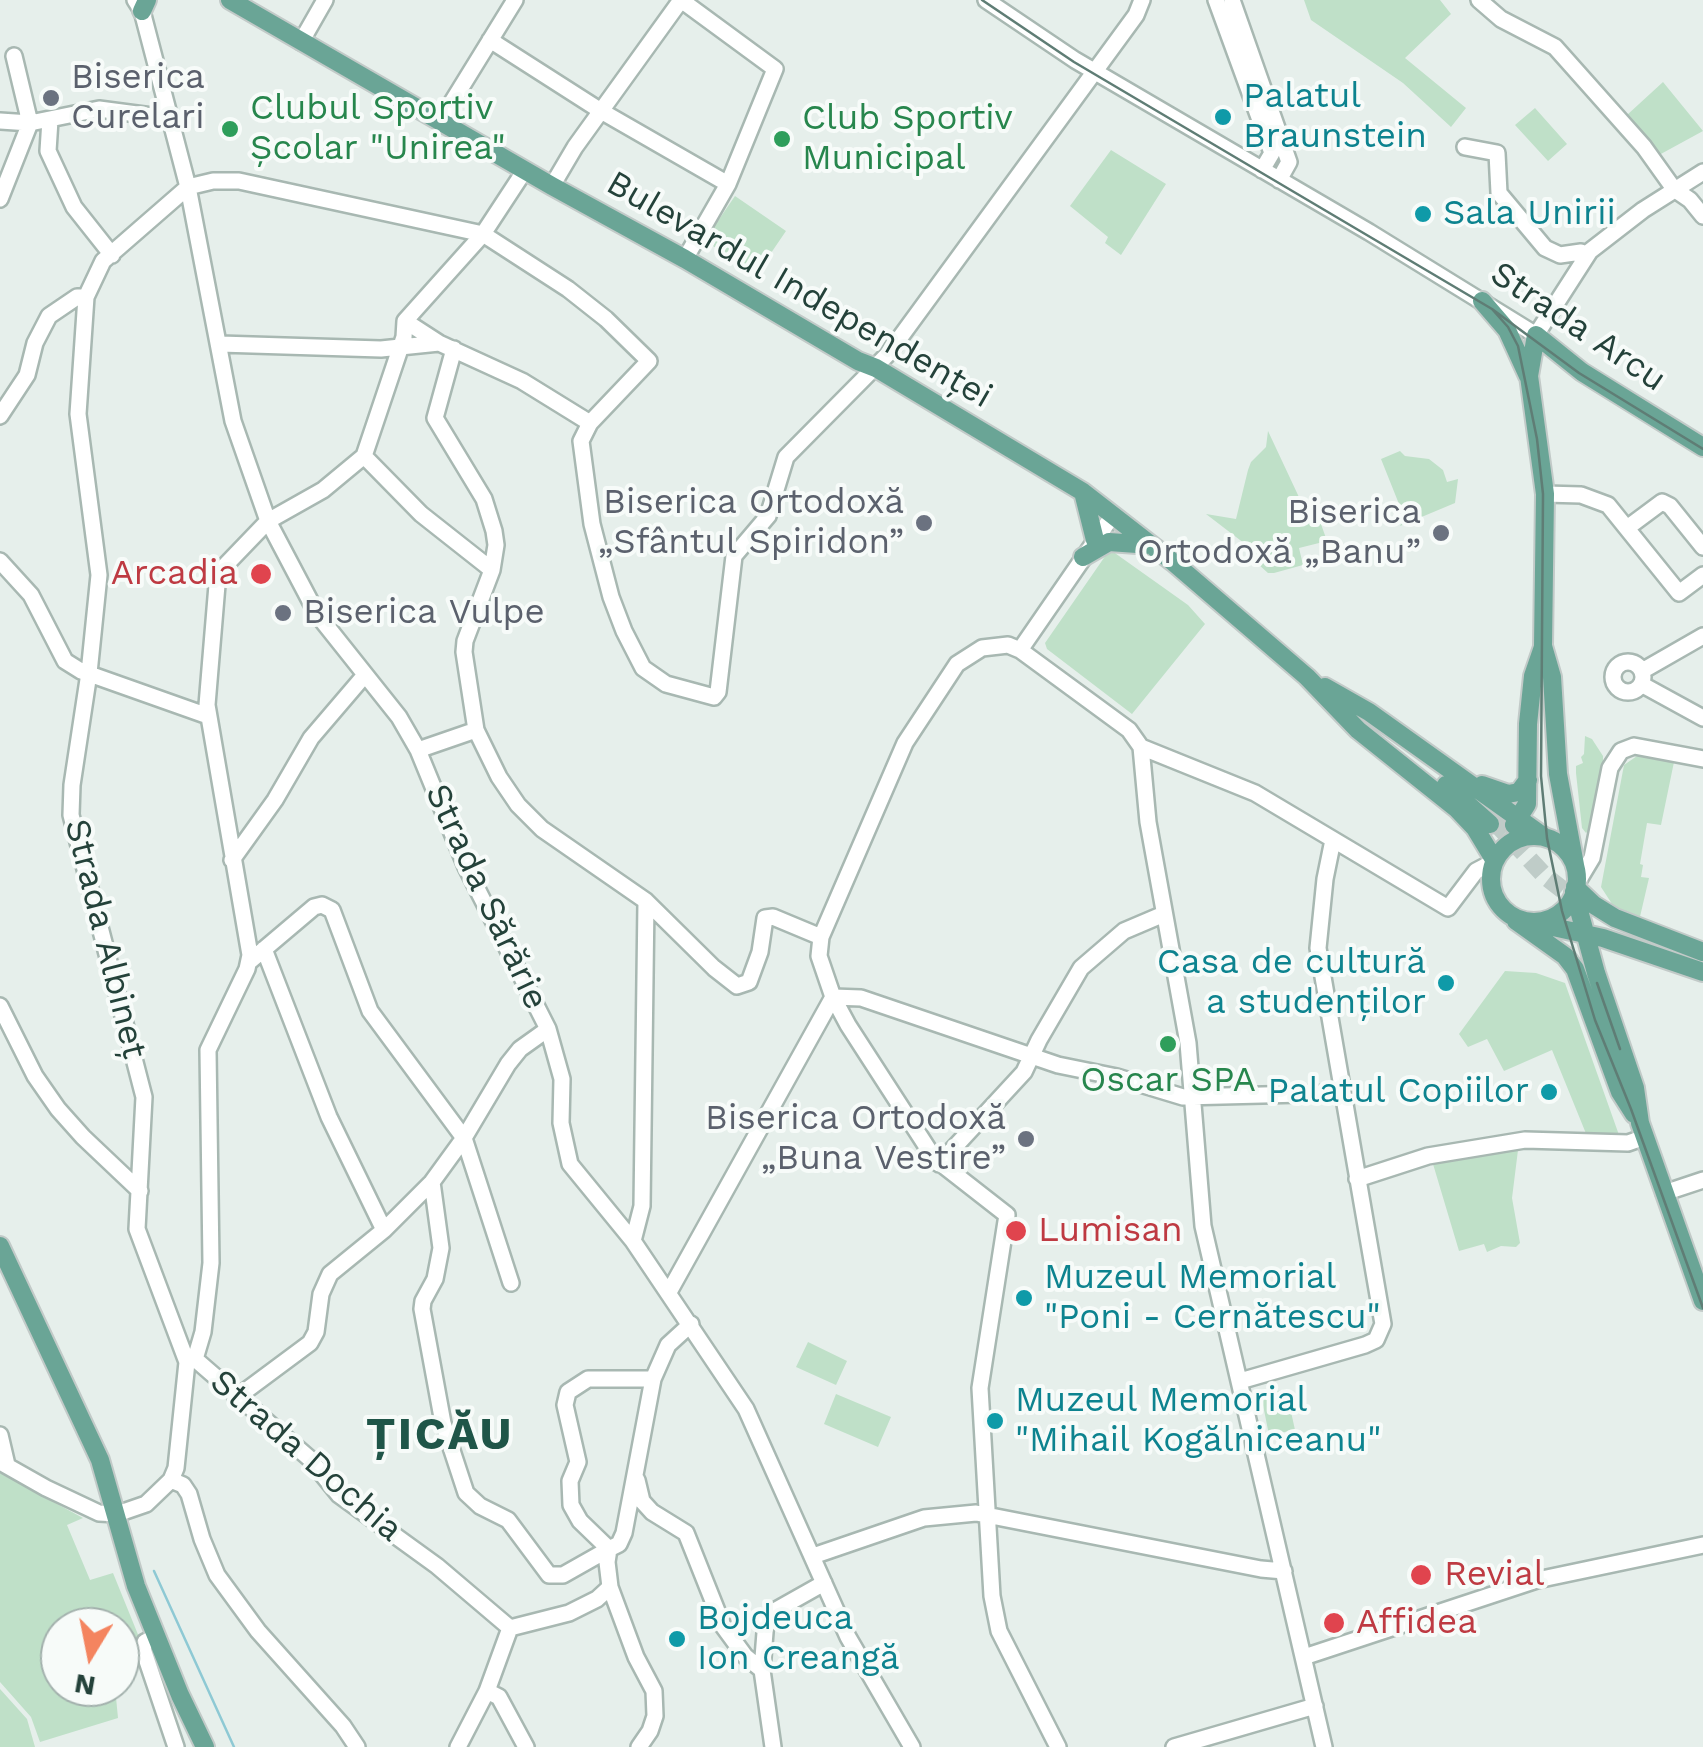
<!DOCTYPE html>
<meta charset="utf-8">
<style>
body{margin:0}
#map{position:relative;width:1703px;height:1747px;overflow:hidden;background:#e6efeb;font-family:"Work Sans",sans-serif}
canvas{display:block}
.north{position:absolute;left:40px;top:1607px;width:100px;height:100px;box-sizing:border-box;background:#f7fbf9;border:2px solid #a3b1ad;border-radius:50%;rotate:190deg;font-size:28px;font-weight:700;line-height:40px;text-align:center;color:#24423a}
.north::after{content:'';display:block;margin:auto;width:35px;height:45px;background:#f4845f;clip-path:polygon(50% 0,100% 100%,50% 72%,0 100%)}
</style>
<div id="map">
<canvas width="1703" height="1747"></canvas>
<div class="north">N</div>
</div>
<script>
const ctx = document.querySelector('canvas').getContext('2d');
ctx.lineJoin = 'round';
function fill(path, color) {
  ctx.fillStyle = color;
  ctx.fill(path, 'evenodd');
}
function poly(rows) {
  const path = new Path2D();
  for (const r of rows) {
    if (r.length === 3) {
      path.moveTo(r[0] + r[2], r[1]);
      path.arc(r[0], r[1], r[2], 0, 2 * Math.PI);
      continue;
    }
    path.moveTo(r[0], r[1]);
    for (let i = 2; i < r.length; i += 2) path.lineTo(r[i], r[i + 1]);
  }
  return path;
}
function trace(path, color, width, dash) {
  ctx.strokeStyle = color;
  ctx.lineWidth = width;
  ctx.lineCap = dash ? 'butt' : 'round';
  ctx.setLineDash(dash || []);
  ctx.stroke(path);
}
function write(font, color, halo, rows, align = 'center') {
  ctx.font = font + ' "Work Sans",sans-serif';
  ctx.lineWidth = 8;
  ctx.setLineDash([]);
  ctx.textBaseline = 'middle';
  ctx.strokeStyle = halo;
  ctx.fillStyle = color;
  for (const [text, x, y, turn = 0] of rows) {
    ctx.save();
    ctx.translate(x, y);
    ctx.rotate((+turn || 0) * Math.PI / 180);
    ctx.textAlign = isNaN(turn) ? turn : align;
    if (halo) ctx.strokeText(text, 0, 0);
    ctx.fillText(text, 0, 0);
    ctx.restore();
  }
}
const green = poly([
 [1304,0,1440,0,1451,14,1405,58,1466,108,1451,127,1403,83,1311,20],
 [1663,82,1703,131,1659,155,1627,115],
 [1535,108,1567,144,1548,161,1515,125],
 [1111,150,1166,184,1121,255,1105,243,1108,237,1070,206],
 [735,196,786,231,756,275,713,246,716,239,711,231],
 [1268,431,1305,510,1316,510,1327,541,1299,548,1303,565,1274,573,1268,573,1249,556,1253,550,1206,514,1236,519,1248,470,1251,462,1266,447],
 [1400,451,1405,456,1429,459,1443,470,1447,482,1458,479,1455,503,1400,526,1408,511,1399,504,1381,459],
 [1112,551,1188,605,1205,624,1132,714,1047,649,1045,643,1108,552],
 [1585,736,1592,739,1603,756,1603,763,1591,828,1586,833,1582,828,1576,773,1576,766,1583,763,1581,757,1584,754],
 [1637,756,1674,762,1661,825,1647,823,1640,864,1643,865,1641,877,1649,878,1639,921,1614,907,1601,887,1624,765],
 [1505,971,1536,973,1565,983,1619,1135,1587,1136,1552,1050,1504,1071,1487,1039,1468,1047,1459,1034],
 [1518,1150,1512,1198,1520,1243,1516,1247,1501,1246,1487,1252,1484,1244,1459,1251,1433,1164],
 [808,1342,847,1361,836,1385,796,1367],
 [1286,1389,1295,1430,1269,1435,1261,1395],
 [836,1394,891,1417,878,1447,824,1424],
 [0,1473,83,1518,67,1525,90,1580,113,1573,139,1637,132,1641,132,1650,120,1655,120,1627,60,1627,60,1687,115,1687,118,1718,40,1742,31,1717,0,1682],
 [0,1689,27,1719,35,1747,0,1747]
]);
const stream = poly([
 [154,1571,234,1747]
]);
const majorTunnel = poly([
 [1493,820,1545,876,1582,905]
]);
const minor = poly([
 [135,0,142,11,188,187,233,421,268,521,317,614,399,717,418,750,466,867,548,1029,562,1079,561,1123,570,1164,633,1241,746,1409,848,1637,912,1747],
 [681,0,775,69,728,184,685,259],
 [986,0,1075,60,1369,232,1536,335,1590,251,1643,210,1703,172],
 [1216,0,1272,153,1262,170],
 [1232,0,1289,162,1279,180],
 [1479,0,1501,19,1555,47,1644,147,1674,189,1690,200,1703,216],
 [490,40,601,111,728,184],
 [301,42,325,0],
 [14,56,30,123],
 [50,120,48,151,74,207,112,255],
 [441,120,515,0],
 [0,121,30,123,99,109,152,116,169,113],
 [1465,147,1497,153,1499,193,1545,248,1560,255,1581,252,1587,255],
 [552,186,575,147,681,0],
 [0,199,30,123],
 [405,321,439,343,522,381,590,423],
 [220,344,381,349,439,343],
 [454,349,435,418,484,499,494,531,496,545,492,570,465,641,464,652,476,730,499,777,518,805,542,829,646,901,714,968,737,986,749,982,760,952,765,918,773,917,821,937],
 [0,416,27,375,35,343,49,316,77,297,86,297],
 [364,456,421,514,492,570],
 [1545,494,1581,495,1608,505,1679,593,1703,575],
 [1627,528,1662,502,1670,506,1703,547],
 [0,561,31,595,65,661,81,671,208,716],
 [1020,650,1113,515],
 [1628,677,15],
 [1642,671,1703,636],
 [1641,684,1703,718],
 [1141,747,1148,822,1188,1043,1203,1226,1324,1747],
 [418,750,476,730],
 [232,860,275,800,311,738,364,676],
 [1577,883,1592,858,1610,768,1621,751,1634,746,1703,759],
 [264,949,329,1117,384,1230],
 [249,962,314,907,322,905,332,910,370,1011,464,1138,511,1283],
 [833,997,861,998,1058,1065,1117,1077,1183,1097,1342,1093],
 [0,1006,35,1076,58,1109,83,1137,140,1191],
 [939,1164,1024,1072,1039,1040,1081,968,1124,931,1164,914],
 [1357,1179,1428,1156,1525,1140,1628,1143,1645,1137],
 [432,1182,441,1248,435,1279,423,1301,422,1309,443,1423,466,1493,480,1506,508,1520,549,1575,563,1575,609,1549,580,1521,571,1505,570,1481,578,1462,565,1405,568,1392,588,1379,653,1379],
 [1664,1193,1703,1180],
 [633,1241,642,1206,646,901],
 [669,1292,833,997],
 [195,1359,309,1458,339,1495,437,1566,510,1628],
 [187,1362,195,1359,203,1332,211,1263,208,1050,247,969,250,955,207,705,218,573,268,521,323,490,364,456,404,337,405,321,483,234,525,170],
 [1240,1381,1365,1345,1376,1340,1383,1324,1318,948,1325,879,1333,840],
 [236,1398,310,1343,316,1332,321,1294,330,1274,384,1230,432,1182,464,1138,508,1064,520,1049,548,1029],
 [0,1435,7,1465],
 [0,1462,46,1488,99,1513,117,1514,146,1504,171,1480,176,1468,187,1362,137,1229,144,1097,71,815,72,785,89,673,99,575,78,414,86,297,103,261,188,187,213,181,239,181,483,234,568,289,606,319,649,361,590,423,581,441,592,524,611,597,624,631,643,668,666,684,714,697,718,692,734,556,768,516,786,457,888,354,1136,15,1142,0],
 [171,1480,183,1485,189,1494,202,1539,217,1575,258,1631,343,1726,357,1747],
 [637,1480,642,1501,652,1512,686,1533,723,1626,745,1656,762,1670],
 [813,1556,924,1518,976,1513,1261,1569,1284,1571],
 [510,1628,569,1613,597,1599,610,1587],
 [155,1637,145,1642,143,1649,176,1747],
 [1304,1657,1537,1580,1703,1545],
 [487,1691,499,1697,526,1747],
 [458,1747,487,1691,510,1628],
 [639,1747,650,1731,655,1716,654,1691,636,1657,610,1587,607,1562,609,1549,619,1544,624,1533,653,1379,668,1345,691,1324],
 [773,1747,762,1670,766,1620,769,1614,824,1583],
 [1058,1747,999,1631,992,1596,980,1388,1007,1215,934,1158,848,1025,833,997,819,956,821,937,905,743,957,664,982,648,1008,645,1020,650,1129,730,1141,747,1255,793,1448,908,1476,871,1495,861],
 [1174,1747,1315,1706]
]);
const major = poly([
 [230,0,552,186,685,259,858,361,876,368,1083,492,1173,562,1307,677,1358,730,1457,809,1475,828,1495,861],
 [142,11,147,0],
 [1482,301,1507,330,1528,376],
 [1083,492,1095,540],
 [1083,557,1109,542,1151,545],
 [1325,687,1369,712,1543,836],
 [1446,785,1490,824],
 [1482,785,1508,794,1519,792,1528,780],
 [1514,825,1527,804,1528,724,1533,676,1543,647],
 [1534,879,43],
 [1575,865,1558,774,1552,677,1543,646,1545,494,1529,376,1536,335,1582,372,1703,447],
 [1575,887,1594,905,1615,918,1703,952],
 [1574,892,1596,973,1635,1088,1640,1123,1703,1301],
 [1516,921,1565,956,1575,969,1620,1092,1634,1114],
 [1535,923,1603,938,1703,972],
 [0,1246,100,1460,136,1586,180,1695,205,1747]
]);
const tram = poly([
 [982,0,1074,62,1492,309,1579,373,1703,449],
 [1492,309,1508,327,1518,346,1537,439,1543,494,1541,776,1547,838,1562,911,1595,1020,1631,1109,1703,1308],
 [1597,983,1620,1049]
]);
const markers = [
 [51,98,10,"#6b7280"],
 [1223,117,10,"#0f9aa8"],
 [230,129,10,"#2e9e5b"],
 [782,139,10,"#2e9e5b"],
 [1423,214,10,"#0f9aa8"],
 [924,523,10,"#6b7280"],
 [1441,533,10,"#6b7280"],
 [261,574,12,"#e0444e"],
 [283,613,10,"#6b7280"],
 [1446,983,10,"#0f9aa8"],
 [1168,1044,10,"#2e9e5b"],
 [1549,1092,10,"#0f9aa8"],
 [1026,1139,10,"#6b7280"],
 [1016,1231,12,"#e0444e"],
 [1024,1298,10,"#0f9aa8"],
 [995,1421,10,"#0f9aa8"],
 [1421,1575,12,"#e0444e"],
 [1334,1623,12,"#e0444e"],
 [677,1639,10,"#0f9aa8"]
];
const worshipNames = [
 ["Biserica",71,78,"left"],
 ["Curelari",71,118,"left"],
 ["Biserica Ortodoxă",904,503],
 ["„Sfântul Spiridon”",904,543],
 ["Biserica",1421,513],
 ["Ortodoxă „Banu”",1421,553],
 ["Biserica Vulpe",303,613,"left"],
 ["Biserica Ortodoxă",1006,1119],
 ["„Buna Vestire”",1006,1159]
];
const cultureNames = [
 ["Palatul",1243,97],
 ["Braunstein",1243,137],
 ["Sala Unirii",1443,214],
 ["Casa de cultură",1426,963,"right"],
 ["a studenților",1426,1003,"right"],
 ["Palatul Copiilor",1529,1092,"right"],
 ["Muzeul Memorial",1044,1278],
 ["\"Poni - Cernătescu\"",1044,1318],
 ["Muzeul Memorial",1015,1401],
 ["\"Mihail Kogălniceanu\"",1015,1441],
 ["Bojdeuca",697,1619],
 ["Ion Creangă",697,1659]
];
const leisureNames = [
 ["Clubul Sportiv",250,109],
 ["Școlar \"Unirea\"",250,149],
 ["Club Sportiv",802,119],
 ["Municipal",802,159],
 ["Oscar SPA",1168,1081,"center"]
];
const streetNames = [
 ["Bulevardul Independenței",799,290,30],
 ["Strada Arcu",1578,327,34],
 ["Strada Sărărie",486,897,65],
 ["Strada Albineț",105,939,76],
 ["Strada Dochia",306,1456,41]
];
const healthNames = [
 ["Arcadia",238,574,"right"],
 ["Lumisan",1038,1231],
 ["Revial",1444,1575],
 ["Affidea",1356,1623]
];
const districtNames = [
 ["ȚICĂU",440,1436]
];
fill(green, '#bfe0c8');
trace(stream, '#8ec9d4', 2.5);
trace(majorTunnel, '#bfccc8', 18, [18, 9]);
trace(minor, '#a8b8b2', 20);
trace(major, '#c2cac8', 22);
trace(minor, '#fff', 15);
trace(major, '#6aa596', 18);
trace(tram, '#5f7d75', 2.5);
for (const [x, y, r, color] of markers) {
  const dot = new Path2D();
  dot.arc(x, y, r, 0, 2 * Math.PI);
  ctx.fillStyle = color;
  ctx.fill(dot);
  trace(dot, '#f7fbf9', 4);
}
write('35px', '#5b616d', '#f7fbf9', worshipNames, 'right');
write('35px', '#0d838f', '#f7fbf9', cultureNames, 'left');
write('35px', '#27864d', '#f7fbf9', leisureNames, 'left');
write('35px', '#24423a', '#f7fbf9', streetNames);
write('35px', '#be3a42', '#f7fbf9', healthNames, 'left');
ctx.letterSpacing = '2.5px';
write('bold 45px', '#1f5548', '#f7fbf9', districtNames);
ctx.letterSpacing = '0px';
</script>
